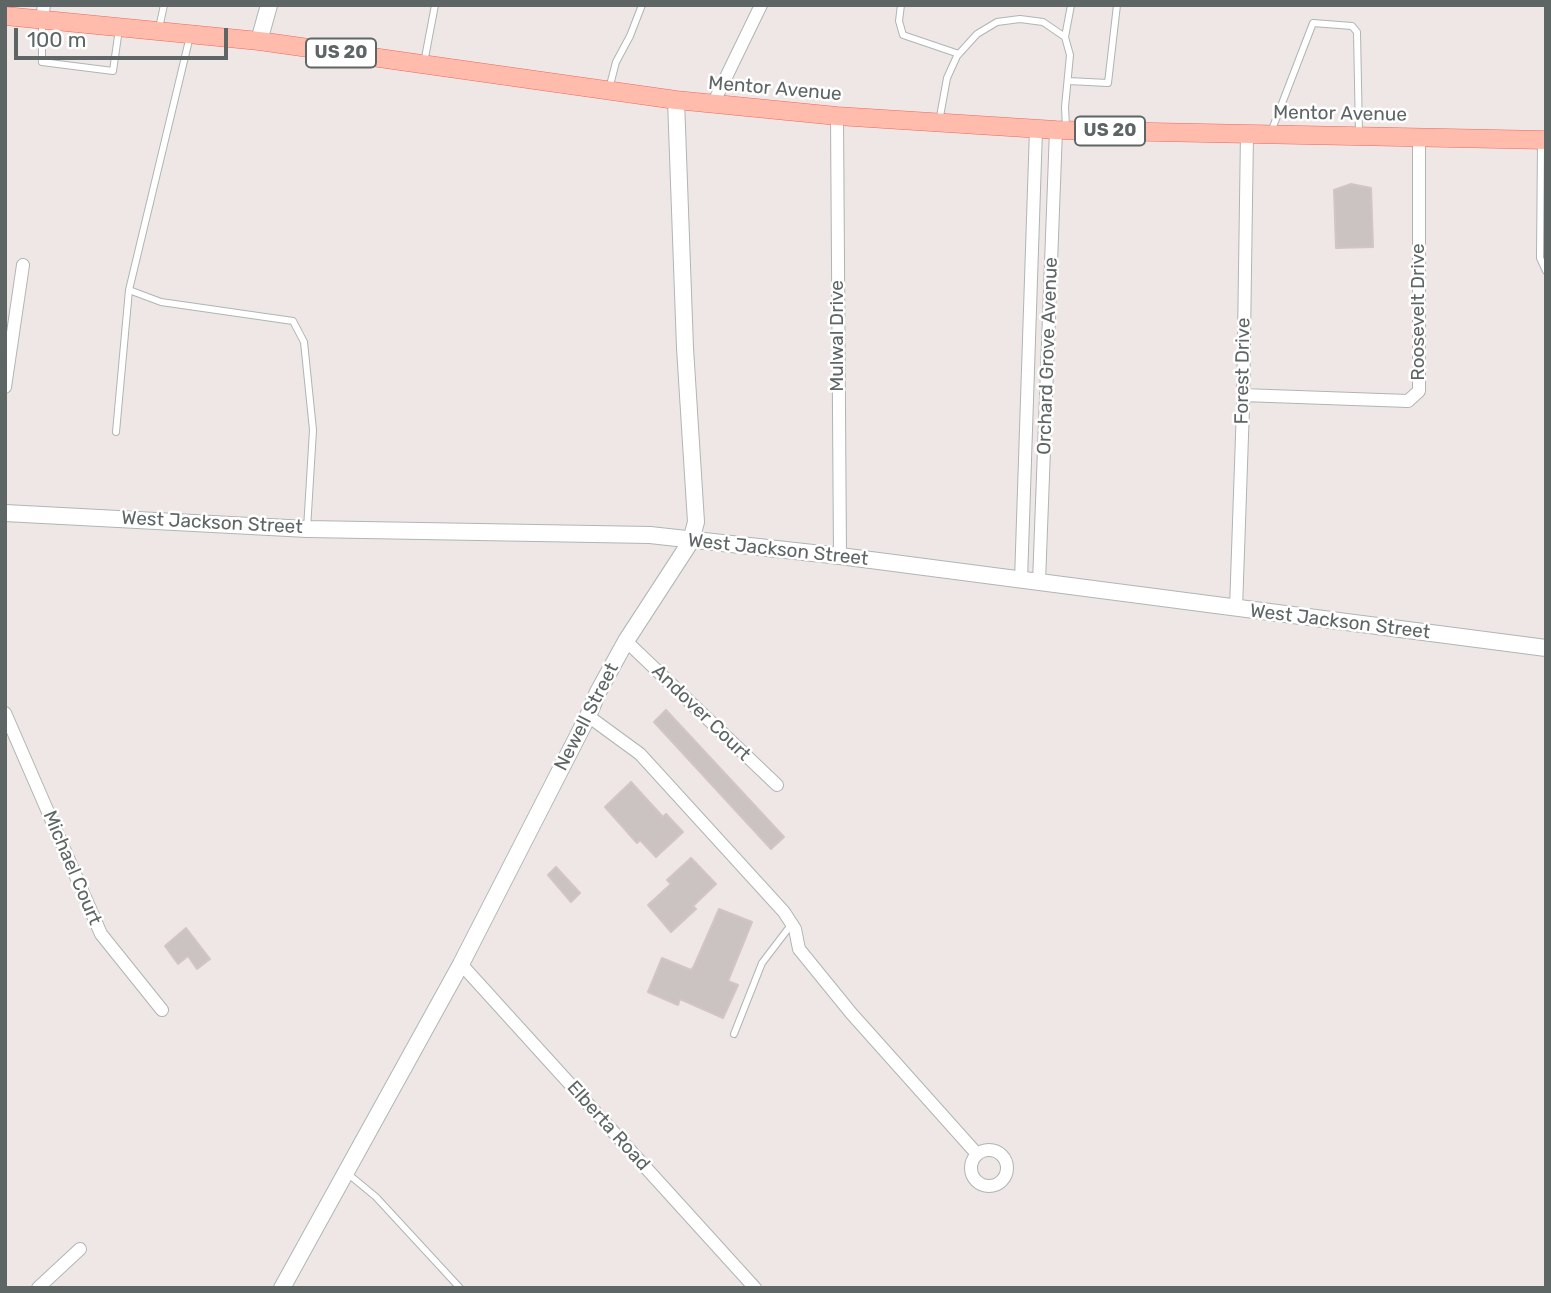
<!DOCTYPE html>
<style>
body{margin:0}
#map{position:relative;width:1551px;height:1293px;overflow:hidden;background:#efe7e5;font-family:Rubik,sans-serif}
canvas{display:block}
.frame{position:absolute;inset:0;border:7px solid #5d6665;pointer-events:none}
.scale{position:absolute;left:14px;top:28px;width:214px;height:32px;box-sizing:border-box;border:4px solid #5d6665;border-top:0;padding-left:9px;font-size:21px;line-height:24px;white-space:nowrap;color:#5d6665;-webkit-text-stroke:5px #fff;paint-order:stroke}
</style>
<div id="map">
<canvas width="1551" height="1293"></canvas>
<div class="frame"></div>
<div class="scale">100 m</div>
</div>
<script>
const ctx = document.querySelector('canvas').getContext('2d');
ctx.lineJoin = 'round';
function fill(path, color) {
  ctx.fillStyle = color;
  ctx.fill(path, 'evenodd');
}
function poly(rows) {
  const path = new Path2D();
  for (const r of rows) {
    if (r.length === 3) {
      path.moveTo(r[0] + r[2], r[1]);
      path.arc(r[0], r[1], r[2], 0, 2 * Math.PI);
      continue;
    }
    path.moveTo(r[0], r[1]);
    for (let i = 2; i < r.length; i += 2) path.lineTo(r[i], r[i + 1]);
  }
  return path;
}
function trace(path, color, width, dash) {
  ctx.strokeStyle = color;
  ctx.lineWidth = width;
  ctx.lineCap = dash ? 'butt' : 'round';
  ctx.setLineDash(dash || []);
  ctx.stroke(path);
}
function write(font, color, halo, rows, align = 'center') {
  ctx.font = font + ' Rubik,sans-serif';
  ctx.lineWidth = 5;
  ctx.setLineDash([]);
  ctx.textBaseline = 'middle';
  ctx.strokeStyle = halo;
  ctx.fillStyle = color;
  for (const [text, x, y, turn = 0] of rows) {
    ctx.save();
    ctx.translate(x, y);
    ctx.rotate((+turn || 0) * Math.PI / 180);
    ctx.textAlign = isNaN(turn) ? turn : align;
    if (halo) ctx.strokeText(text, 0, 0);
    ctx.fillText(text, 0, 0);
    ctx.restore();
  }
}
const building = poly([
 [1351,184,1371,188,1373,247,1336,248,1334,190,1351,184],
 [666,710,784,837,771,849,654,722,666,710],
 [631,782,663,817,666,814,683,832,656,857,640,840,637,843,605,807,631,782],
 [691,858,716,884,693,906,696,909,671,932,648,905,671,884,667,880,691,858],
 [556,867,580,893,571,902,548,875,556,867],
 [719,909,752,922,728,981,738,985,723,1018,680,999,678,1005,648,992,662,958,691,970,694,966,719,909],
 [186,928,210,959,197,969,188,956,178,964,165,946,186,928]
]);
const lane = poly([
 [901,5,899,21,903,35,959,54],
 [42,21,42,62,113,71,119,29],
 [159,28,164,5],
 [1065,37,1071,5],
 [424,63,435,5],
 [1068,81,1108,83,1117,5],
 [609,89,616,62,630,36,642,5],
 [939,122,947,78,957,56,977,34,997,22,1020,19,1043,22,1065,37,1070,55,1065,107,1066,128],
 [1271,132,1313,23,1352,26,1357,32,1359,134],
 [1541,142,1540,258,1546,271],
 [129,290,161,302,293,321,304,342,313,430,307,529],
 [116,432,129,290,190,36],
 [734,1034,762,963,791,925],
 [347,1173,376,1197,460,1288]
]);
const street = poly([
 [42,19,44,5],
 [713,104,761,5],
 [837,116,840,556],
 [5,387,23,265],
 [1243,395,1408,401,1419,391,1419,137],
 [1021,580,1036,129],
 [1039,582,1056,130],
 [1236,609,1243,407,1247,133],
 [626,641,777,785],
 [5,713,101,934,162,1010],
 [588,716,640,754,784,912,795,929,799,949,851,1013,977,1154],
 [461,964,755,1288],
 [989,1168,18],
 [38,1288,80,1249]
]);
const secondary = poly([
 [259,41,269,5],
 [5,513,307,529,650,535,840,556,1546,648],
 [282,1288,461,964,588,716,598,692,626,641,691,541,696,522,685,348,676,100]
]);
const primary = poly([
 [5,16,259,41,676,100,837,116,1056,130,1546,140]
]);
const shields = [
 [341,53,70],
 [1110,131,70]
];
const shieldNames = [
 ["US 20",341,53],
 ["US 20",1110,131]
];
const streetNames = [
 ["Mentor Avenue",775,89,5],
 ["Mentor Avenue",1340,114,1],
 ["Roosevelt Drive",1419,312,-90],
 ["Mulwal Drive",838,336,-90],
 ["Orchard Grove Avenue",1048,356,-88],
 ["Forest Drive",1243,371,-89],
 ["West Jackson Street",212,523,3],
 ["West Jackson Street",778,550,6],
 ["West Jackson Street",1340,622,7],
 ["Andover Court",701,713,44],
 ["Newell Street",587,717,-63],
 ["Michael Court",72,868,67],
 ["Elberta Road",608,1126,48]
];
fill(building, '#cac3c2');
trace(building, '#d4c4c4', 2);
trace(lane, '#aeb5b5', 8);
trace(street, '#aeb5b5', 14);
trace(secondary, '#aeb6b6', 18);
trace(primary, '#f1675d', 19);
trace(lane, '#fff', 6);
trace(street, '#fff', 12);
trace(secondary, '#fff', 16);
trace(primary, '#ffbbab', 18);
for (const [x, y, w] of shields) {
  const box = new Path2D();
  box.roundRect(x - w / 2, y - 14.5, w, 29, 5);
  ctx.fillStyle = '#fff';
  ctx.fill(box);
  trace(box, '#5d6665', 2);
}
write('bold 18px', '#5d6665', null, shieldNames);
write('19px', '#5d6665', '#fff', streetNames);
</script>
